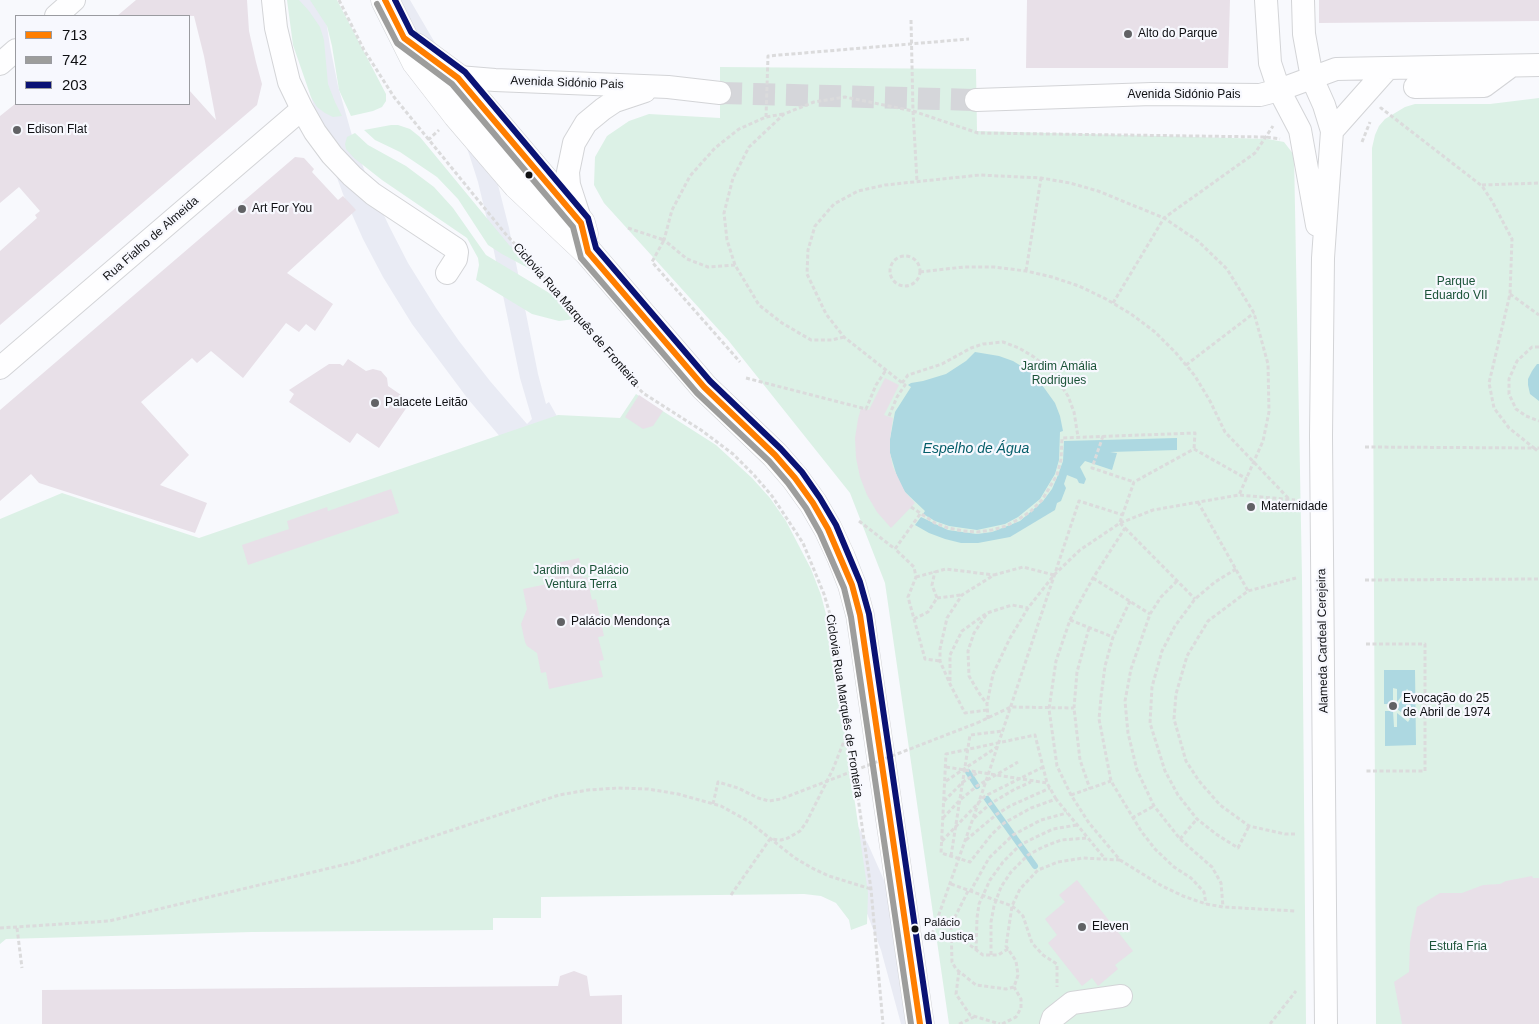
<!DOCTYPE html>
<meta charset="utf-8">
<style>
body{margin:0}
#map{position:relative;width:1539px;height:1024px;overflow:hidden;background:#f8f9fd;font-family:Helvetica,sans-serif}
canvas{display:block}
.legend{position:absolute;left:15px;top:15px;width:175px;height:90px;box-sizing:border-box;background:#f7f8fe;border:1px solid #9a9ba0;margin:0;padding:6px 9px;list-style:none;font-size:15px;color:#0f1013}
.legend li{display:flex;align-items:center;gap:10px;height:25px}
.legend b{width:25px;border:1px solid #9a9ba0}
</style>
<div id="map">
<canvas width="1539" height="1024"></canvas>
<ul class="legend">
<li><b style="height:6px;background:#ff7e00"></b>713</li>
<li><b style="height:6px;background:#9d9d9c"></b>742</li>
<li><b style="height:6px;background:#0a1274"></b>203</li>
</ul>
</div>
<script>
const ctx = document.querySelector('canvas').getContext('2d');
ctx.lineJoin = 'round';
function fill(path, color) {
  ctx.fillStyle = color;
  ctx.fill(path, 'evenodd');
}
function poly(rows) {
  const path = new Path2D();
  for (const r of rows) {
    if (r.length === 3) {
      path.moveTo(r[0] + r[2], r[1]);
      path.arc(r[0], r[1], r[2], 0, 2 * Math.PI);
      continue;
    }
    path.moveTo(r[0], r[1]);
    for (let i = 2; i < r.length; i += 2) path.lineTo(r[i], r[i + 1]);
  }
  return path;
}
function trace(path, color, width, dash) {
  ctx.strokeStyle = color;
  ctx.lineWidth = width;
  ctx.lineCap = dash ? 'butt' : 'round';
  ctx.setLineDash(dash || []);
  ctx.stroke(path);
}
function write(font, color, halo, rows, align = 'center') {
  ctx.font = font + ' Helvetica,sans-serif';
  ctx.lineWidth = 4.5;
  ctx.setLineDash([]);
  ctx.textBaseline = 'middle';
  ctx.strokeStyle = halo;
  ctx.fillStyle = color;
  for (const [text, x, y, turn = 0] of rows) {
    ctx.save();
    ctx.translate(x, y);
    ctx.rotate((+turn || 0) * Math.PI / 180);
    ctx.textAlign = isNaN(turn) ? turn : align;
    if (halo) ctx.strokeText(text, 0, 0);
    ctx.fillText(text, 0, 0);
    ctx.restore();
  }
}
const built = poly([
 [294,0,323,0,330,46,338,86,353,139,369,183,389,226,408,263,436,308,459,341,490,381,527,424,532,419,520,378,490,232,478,182,469,154,456,121,388,0,410,0,449,67,496,177,509,228,538,374,546,404,549,402,576,450,830,777,868,844,895,905,930,1024,901,1024,881,950,868,916,842,857,519,459,468,399,412,324,383,277,363,239,343,194,326,148,310,93]
]);
const green = poly([
 [287,0,299,0,309,11,320,27,324,40,328,84,335,102,342,116,333,117,325,113,317,107,311,97,293,45],
 [310,0,337,0,386,94,386,101,382,107,373,111,351,116,339,90,332,46,327,26],
 [720,67,976,69,977,131,1268,139,1284,142,1294,155,1302,578,1306,1024,949,1024,885,583,850,493,728,340,604,203,594,185,595,157,607,136,629,121,649,114,720,118],
 [1539,98,1539,1024,1376,1024,1372,148,1375,135,1379,126,1385,119,1405,107,1415,104,1490,104],
 [391,125,398,125,410,129,420,137,509,245,539,274,502,254,488,245,458,199,437,177,400,152,375,140,364,130],
 [355,133,368,145,406,166,434,187,453,208,486,255,556,297,575,319,559,321,532,314,476,280,479,265,478,258,467,238,382,180,354,158,346,149,345,144,347,137],
 [636,394,716,445,752,478,770,498,786,521,811,569,821,595,828,622,833,651,868,893,867,924,851,930,849,920,836,903,821,896,804,894,541,897,541,918,493,918,493,930,252,932,6,939,0,944,0,519,62,493,199,538,558,415,620,418]
]);
const water = poly([
 [975,352,999,356,1013,361,1026,369,1037,378,1055,403,1060,416,1063,431,1060,432,1059,460,1055,474,1040,499,1018,517,1005,524,977,530,949,526,935,521,923,514,925,511,905,492,898,480,890,453,890,439,895,412,911,387,908,385,911,383,923,381,946,374,966,361],
 [1537,364,1539,364,1539,401,1530,394,1528,385,1528,379,1532,371],
 [1177,438,1177,450,1110,452,1117,453,1112,470,1085,461,1080,467,1086,479,1084,484,1079,483,1077,479,1067,475,1064,484,1066,488,1061,501,1057,503,1055,510,1010,537,978,543,961,543,945,539,929,533,915,525,921,517,948,530,977,534,992,532,1020,521,1043,501,1052,489,1058,475,1063,461,1064,441],
 [1384,670,1415,670,1416,745,1385,746,1385,711,1393,711,1394,727,1397,727,1397,713,1408,722,1410,719,1397,709,1397,706,1409,691,1407,689,1397,702,1397,689,1393,688,1393,704,1384,704]
]);
const stream = poly([
 [968,772,977,786],
 [987,799,1035,866]
]);
const building = poly([
 [136,0,247,0,249,31,256,62,262,84,257,105,0,325,0,251,37,218,35,215,40,211,19,187,0,203,0,116,15,104,189,104,189,90,216,120,204,56,194,16,117,16],
 [1027,0,1230,0,1228,68,1026,68],
 [1319,0,1539,0,1539,21,1319,23],
 [295,157,304,158,314,169,312,172,338,200,343,196,356,210,287,273,333,304,315,331,306,324,299,332,286,323,243,378,211,351,197,363,192,358,141,402,189,455,160,485,207,503,195,533,39,483,31,474,0,501,0,410],
 [348,359,366,371,373,369,381,371,387,378,388,386,407,399,403,405,407,407,379,448,357,433,350,443,289,402,294,394,289,390,329,364,340,364,343,366],
 [885,378,899,385,884,415,893,418,890,439,890,453,893,467,905,492,915,503,891,528,877,512,867,495,860,477,856,458,855,438,858,419,861,408,869,410],
 [639,395,663,411,653,426,643,429,625,417],
 [391,489,399,513,248,565,242,545,289,529,287,521,327,507,328,511],
 [579,558,583,578,587,577,592,600,596,599,604,636,598,637,604,660,599,661,603,677,549,689,546,672,541,673,537,653,527,646,525,642,521,624,527,609,523,589,552,583,548,565],
 [1532,876,1533,878,1539,878,1539,1024,1402,1024,1394,982,1409,972,1410,942,1417,907,1440,893,1462,893,1483,885,1500,884,1506,881],
 [1077,880,1133,951,1115,965,1118,969,1098,986,1092,978,1082,986,1048,943,1057,935,1045,919,1065,902,1059,895],
 [574,971,587,976,590,996,622,995,622,1024,42,1024,42,990,558,986,560,976]
]);
const minorTunnel = poly([
 [720,93,976,100]
]);
const path = poly([
 [339,0,364,50,394,97,504,232,571,307,627,376,643,393,701,430,733,454,754,475,772,496,803,543,824,594,832,621,837,650,871,889,883,1024],
 [911,20,913,111,917,181],
 [1380,109,1381,108,1482,186,1492,201,1512,239,1510,294,1489,383,1494,408,1509,428,1534,448,1539,448],
 [766,117,768,56,969,39],
 [428,140,439,130],
 [1362,142,1370,122],
 [1482,185,1539,183],
 [628,228,664,240,652,262,740,362],
 [905,271,15],
 [735,265,708,267,687,259,664,240,672,210,690,176,715,148,739,129,766,117,783,114],
 [1026,271,1041,178],
 [920,272,964,267,994,267,1026,271,1052,277,1079,286,1106,299,1131,314,1155,332,1176,353,1195,376,1210,401,1225,432,1290,500],
 [1510,294,1539,315],
 [1113,303,1164,218,1255,153,1273,126],
 [844,337,832,340,811,340,782,323,759,305,735,265,727,240,724,213,733,178,749,147,784,114,814,102,845,97,913,111,978,133,1266,137,1280,139],
 [1539,347,1532,347,1517,361,1509,379,1509,394,1516,409,1526,416,1539,421],
 [1186,365,1254,313],
 [746,378,866,409,876,385,886,370],
 [902,383,908,375,942,364,971,348,983,344,1003,342,1019,348,1034,357,1047,368,1058,381,1068,396,1074,412,1078,437],
 [889,416,897,397,905,385,844,337,826,314,807,274,808,250,815,226,834,204,858,191,885,185,980,175,1041,178,1070,183,1098,191,1164,218,1198,241,1227,269,1254,313,1268,364,1269,412,1263,441,1239,495],
 [1103,436,1092,468,1134,482],
 [1365,447,1534,448,1539,452],
 [1194,449,1247,479],
 [1198,502,1248,591],
 [911,507,935,523,948,528,963,531,977,532,992,530,1006,526,1019,519,1031,511,1042,500,1057,475,1061,460,1062,438,1195,433,1194,449],
 [920,514,895,549,914,567,916,577,908,597,925,659,940,661],
 [859,521,895,549],
 [1120,522,1134,482,1194,449],
 [1120,523,1125,528,1093,578,1070,620,1056,661,1049,709,1057,766,1071,795,1089,823,1120,860,1162,886,1183,896,1206,904,1223,907,1295,911],
 [1125,528,1195,599],
 [1236,569,1215,582,1195,599,1175,626,1162,651,1152,687,1150,723,1165,771,1178,795,1197,819,1216,834,1238,848,1249,826],
 [916,577,946,569,994,575],
 [1093,578,1150,614],
 [1365,580,1539,579],
 [1177,581,1161,597,1150,614,1131,669,1125,701,1128,733,1137,770,1154,806,1180,839,1212,867,1221,883,1223,907],
 [937,598,961,595],
 [1130,601,1113,637,1105,666,1101,697,1099,719,1111,781,1141,831,1155,849,1174,867,1191,878,1204,892,1206,904],
 [986,615,974,633,968,651,969,676,979,693,987,704],
 [914,619,928,612,937,598,932,585,935,571],
 [1070,620,1113,637],
 [1089,628,1077,672,1074,708,1080,760,1090,789],
 [1366,644,1425,644,1425,771,1366,771],
 [950,681,950,655,962,631,987,613,1012,605,1028,608],
 [987,710,965,713,950,684,940,661,940,649,947,618,962,595,994,575,1023,567,1054,575],
 [988,719,987,704,993,674,1010,638,1028,608,1054,575,1080,550,1120,523,1153,510,1239,495,1295,500],
 [977,723,1011,707,1074,708],
 [946,767,1047,783],
 [946,781,997,747],
 [1071,795,1111,781],
 [1056,799,1047,783,1035,735,946,754,941,853,970,862,992,834,1004,823,1031,808,1056,799,1106,860],
 [944,801,963,782,977,773],
 [943,818,960,800,977,786,1018,762],
 [974,818,990,804,1015,789,1031,782],
 [1132,818,1154,806],
 [1295,834,1285,834,1249,826,1220,805,1199,781,1186,761,1174,719,1176,694,1187,656,1208,621,1248,591,1296,578],
 [1180,839,1197,819],
 [966,840,997,814,1010,806,1050,788],
 [942,841,985,796,1043,767],
 [951,856,970,735,1003,731],
 [951,884,1012,906,1018,911,1023,916,1032,943,1043,955,1057,964,1057,987],
 [968,891,951,925,952,962,956,969,976,985,1006,989,1014,987,1018,975,1016,961,1006,946,1012,906,1020,889,1038,870,1058,862,1083,858,1120,860],
 [970,892,989,858,1013,835,1041,820,1067,813],
 [731,895,770,839,781,840,788,838,800,831,806,823,833,769,848,731],
 [954,918,962,939,983,955,998,955,1008,949],
 [0,928,109,921,355,862,559,795,588,790,618,788,648,789,678,794,721,806,748,821,795,858,812,868,829,876,871,889],
 [17,928,22,968],
 [932,934,982,793,1079,501,1123,515],
 [976,950,977,918,979,904,990,880,1003,862,1020,845,1036,837,1053,829,1077,825],
 [991,955,991,922,994,906,1001,887,1011,872,1028,855,1043,847,1061,840,1087,838],
 [959,971,956,994,970,1015,1000,1024],
 [959,1024,974,1017],
 [1002,1024,1016,1017,1021,1008,1021,999,1014,987],
 [1270,1024,1296,991]
]);
const minor = poly([
 [273,0,276,28,289,82,302,109,315,132,332,155,352,176,373,194,456,249,457,252,456,259,447,273],
 [1266,0,1270,63,1279,90,1300,130,1317,225],
 [1303,0,1304,34,1312,78,1324,105,1332,131,1323,258,1321,436,1326,1024],
 [56,16,74,0],
 [0,64,16,50],
 [446,76,495,80,668,87,720,93],
 [1415,87,1484,86,1511,66],
 [976,100,1152,94,1260,95,1279,90,1336,69,1539,65],
 [1332,131,1388,68],
 [580,219,569,185,568,172,574,143,586,123,603,109,615,101,645,91],
 [0,368,302,109],
 [1051,1024,1053,1018,1072,1003,1121,996]
]);
const major = poly([
 [385,0,416,62,457,115,517,185,588,252,704,387,775,455,795,478,813,503,828,529,841,557,852,585,860,615,920,1024],
 [416,47,458,78,581,223,584,234]
]);
const pathBridge = poly([
 [713,804,718,782,738,788,758,798,769,801,781,799,977,723]
]);
const bus1 = poly([
 [385,0,404,38,458,78,581,223,588,252,704,387,775,455,795,478,813,503,828,529,852,585,860,615,920,1024]
]);
const bus2 = poly([
 [377,4,397,43,452,84,573,227,581,258,697,393,769,461,788,483,806,508,820,533,844,588,851,617,911,1024]
]);
const bus3 = poly([
 [395,0,411,32,465,72,588,218,596,248,710,381,781,449,802,472,820,498,836,525,860,582,869,614,929,1023]
]);
const markers = [
 [1128,34,5,"#616265"],
 [17,130,5,"#616265"],
 [529,175,4.5,"#0f1013"],
 [242,209,5,"#616265"],
 [375,403,5,"#616265"],
 [1251,507,5,"#616265"],
 [561,622,5,"#616265"],
 [1393,706,5,"#616265"],
 [1082,927,5,"#616265"],
 [915,929,4.5,"#0f1013"]
];
const busNames = [
 ["Palácio",924,923],
 ["da Justiça",924,937]
];
const poiNames = [
 ["Alto do Parque",1138,34],
 ["Edison Flat",27,130],
 ["Art For You",252,209],
 ["Palacete Leitão",385,403],
 ["Maternidade",1261,507],
 ["Palácio Mendonça",571,622],
 ["Evocação do 25",1403,699],
 ["de Abril de 1974",1403,713],
 ["Eleven",1092,927]
];
const streetNames = [
 ["Avenida Sidónio Pais",567,83,2],
 ["Avenida Sidónio Pais",1184,95],
 ["Rua Fialho de Almeida",151,239,-41],
 ["Ciclovia Rua Marquês de Fronteira",576,315,49],
 ["Alameda Cardeal Cerejeira",1323,641,-91],
 ["Ciclovia Rua Marquês de Fronteira",844,706,81]
];
const parkNames = [
 ["Parque",1456,282],
 ["Eduardo VII",1456,296],
 ["Jardim Amália",1059,367],
 ["Rodrigues",1059,381],
 ["Jardim do Palácio",581,571],
 ["Ventura Terra",581,585],
 ["Estufa Fria",1458,947]
];
const waterNames = [
 ["Espelho de Água",976,449]
];
fill(built, '#e9ebf4');
fill(green, '#dcf1e6');
fill(water, '#add8e1');
trace(stream, '#add8e1', 6);
fill(building, '#e8e0e8');
trace(minorTunnel, '#d5d6da', 22, [22, 11]);
trace(minor, '#d3d4d7', 24);
trace(major, '#d3d4d7', 29);
trace(path, '#dbdbdc', 3, [4, 2.5]);
trace(minor, '#fefeff', 22);
trace(major, '#fefeff', 28);
trace(pathBridge, '#dbdbdc', 3, [4, 2.5]);
trace(bus1, '#ff7e00', 6);
trace(bus2, '#9d9d9c', 6);
trace(bus3, '#0a1274', 6);
for (const [x, y, r, color] of markers) {
  const dot = new Path2D();
  dot.arc(x, y, r, 0, 2 * Math.PI);
  ctx.fillStyle = color;
  ctx.fill(dot);
  trace(dot, '#f7f8fe', 2);
}
write('11px', '#0f1013', '#f7f8fe', busNames, 'left');
write('12px', '#0f1013', '#f7f8fe', poiNames, 'left');
write('12px', '#0f1013', '#f7f8fe', streetNames);
write('12px', '#1b5338', '#f7f8fe', parkNames);
write('italic 14px', '#055e6a', '#f7f8fe', waterNames);
</script>
